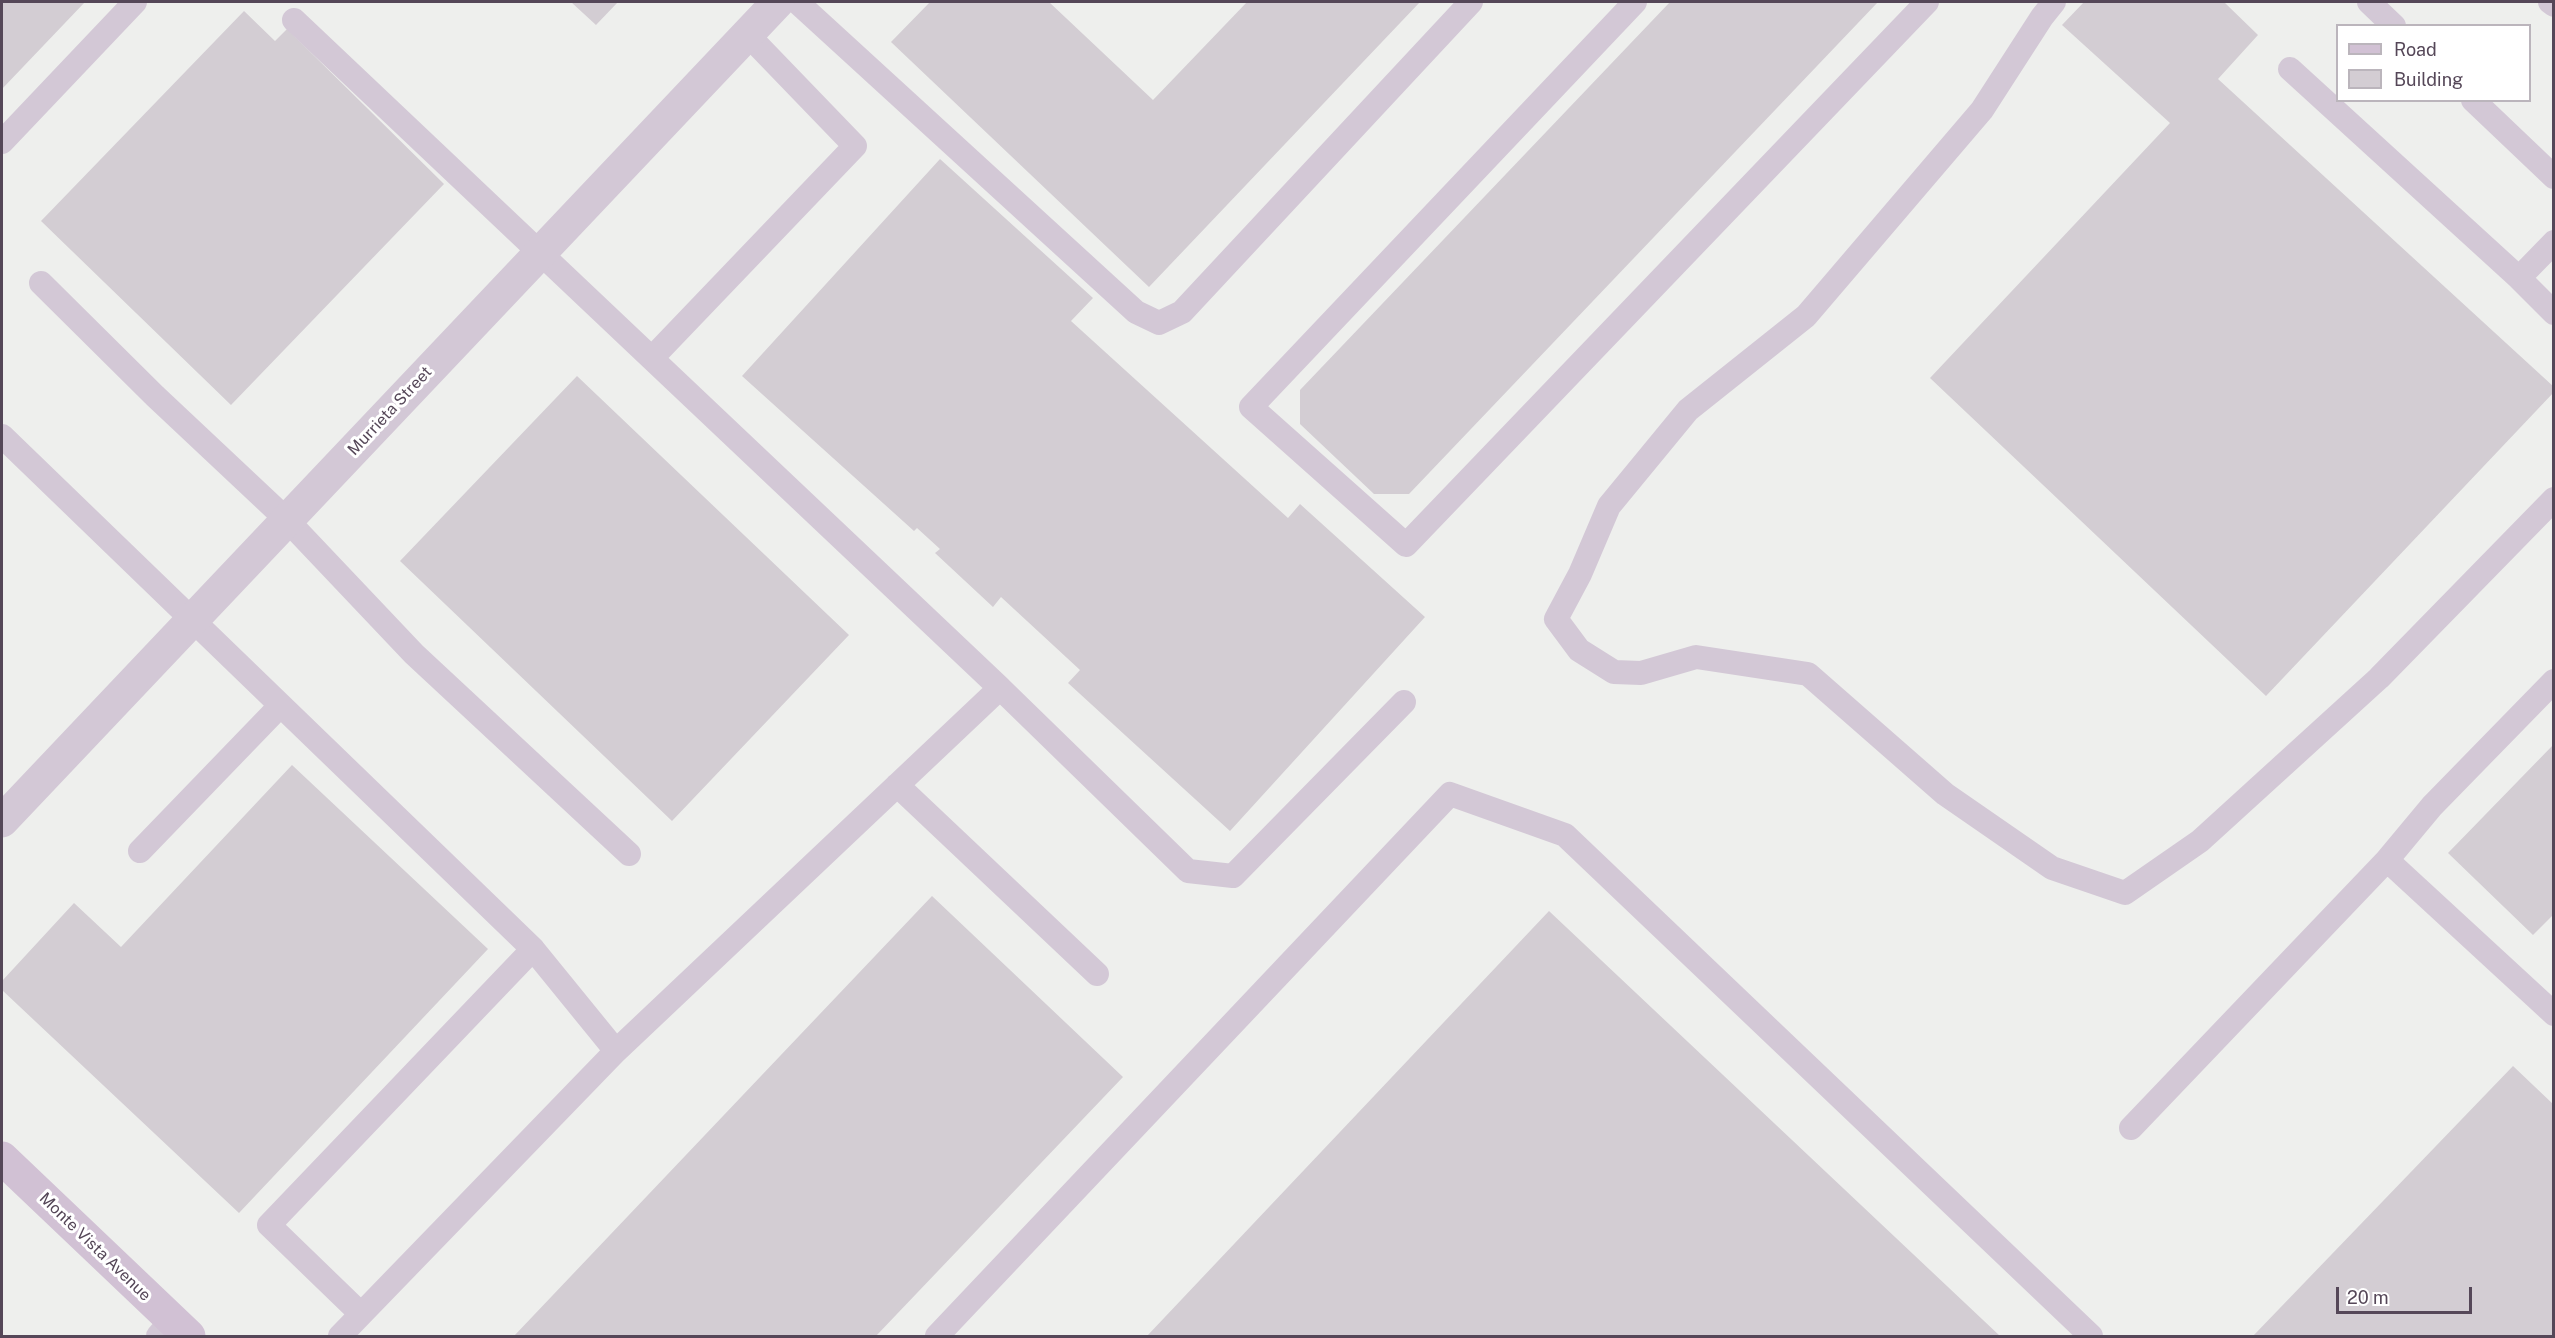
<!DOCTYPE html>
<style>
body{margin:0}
#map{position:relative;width:2555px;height:1338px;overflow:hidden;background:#eeefed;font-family:"Public Sans",sans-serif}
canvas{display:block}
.frame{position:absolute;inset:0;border:3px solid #554758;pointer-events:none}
.legend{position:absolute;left:2336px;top:24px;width:195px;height:78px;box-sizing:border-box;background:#fff;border:2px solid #bbb5bc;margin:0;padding:8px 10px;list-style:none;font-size:18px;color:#554758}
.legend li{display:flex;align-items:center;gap:12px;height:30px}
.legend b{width:30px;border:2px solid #bbb5bc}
.scale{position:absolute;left:2336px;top:1287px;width:136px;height:27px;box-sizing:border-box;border:3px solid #554758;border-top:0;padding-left:8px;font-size:18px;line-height:21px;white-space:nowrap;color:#554758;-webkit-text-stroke:4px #fff;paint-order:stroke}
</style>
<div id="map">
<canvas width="2555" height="1338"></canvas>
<div class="frame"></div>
<ul class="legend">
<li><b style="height:8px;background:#d1c1d4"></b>Road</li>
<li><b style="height:16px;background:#d3cdd3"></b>Building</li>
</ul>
<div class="scale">20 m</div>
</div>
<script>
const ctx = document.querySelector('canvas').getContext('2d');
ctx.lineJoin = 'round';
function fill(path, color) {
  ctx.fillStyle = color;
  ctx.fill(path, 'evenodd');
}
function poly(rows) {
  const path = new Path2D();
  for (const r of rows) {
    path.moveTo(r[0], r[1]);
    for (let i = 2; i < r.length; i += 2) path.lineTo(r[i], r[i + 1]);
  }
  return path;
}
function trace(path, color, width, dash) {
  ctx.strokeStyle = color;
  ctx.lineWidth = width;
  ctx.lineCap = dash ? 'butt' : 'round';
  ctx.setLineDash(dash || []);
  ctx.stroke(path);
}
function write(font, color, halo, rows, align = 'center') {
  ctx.font = font + ' "Public Sans",sans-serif';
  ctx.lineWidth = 6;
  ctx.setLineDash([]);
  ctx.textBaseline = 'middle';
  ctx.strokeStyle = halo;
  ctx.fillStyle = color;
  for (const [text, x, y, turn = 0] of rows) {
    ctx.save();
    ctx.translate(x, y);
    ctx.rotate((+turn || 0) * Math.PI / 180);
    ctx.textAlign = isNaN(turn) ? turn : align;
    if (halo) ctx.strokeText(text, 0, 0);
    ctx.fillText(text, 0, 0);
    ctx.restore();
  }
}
const building = poly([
 [2,2,85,2,2,89],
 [571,2,618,2,596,25],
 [930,2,1049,2,1153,100,1247,2,1420,2,1149,287,891,42],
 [1670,2,1878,2,1409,494,1374,494,1300,424,1300,390],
 [2084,2,2224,2,2258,35,2218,79,2554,387,2554,392,2266,696,1930,378,2170,123,2062,25],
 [244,11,275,41,287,29,444,184,231,405,41,221],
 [940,159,1093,298,1071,321,1288,518,1300,504,1425,617,1230,831,1068,683,1080,670,1001,597,993,607,935,553,940,549,917,528,914,531,742,376],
 [577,376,849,635,672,821,400,561],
 [2554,744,2554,914,2533,935,2448,853],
 [292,765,488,949,239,1213,2,990,2,981,74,903,121,947],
 [932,896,1123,1077,876,1336,514,1336],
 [1549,911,2000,1336,1147,1336],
 [2513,1066,2554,1105,2554,1336,2253,1336]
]);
const lane = poly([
 [797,2,1136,312,1159,323,1182,312,1471,2],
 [1635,2,1251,407,1406,545,1927,2],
 [2054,2,2042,17,1982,110,1806,316,1688,410,1609,506,1580,574,1556,619,1579,650,1614,672,1641,673,1696,657,1808,674,1945,794,2052,868,2125,893,2200,841,2379,678,2554,499],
 [2369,2,2394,26],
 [2550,2,2554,5],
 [294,20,1000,688,616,1051,340,1336],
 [2290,69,2519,278,2554,313],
 [2473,100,2554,177],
 [2,142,135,2],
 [2519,278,2554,242],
 [41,283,155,396,287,520,414,654,629,854],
 [652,358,855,146,747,34],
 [2,436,533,949,616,1051],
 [1000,688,1188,871,1233,876,1404,702],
 [897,785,1097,974],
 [140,851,280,706],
 [2387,860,2432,806,2554,681],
 [2131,1128,2387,860,2554,1014],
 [361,1314,269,1225,533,949],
 [158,1336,172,1320],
 [937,1336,1450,794,1565,835,2091,1336]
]);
const street = poly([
 [2,821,778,2]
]);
const secondary = poly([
 [2,1158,189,1336]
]);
const streetNames = [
 ["Murrieta Street",390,411,-47],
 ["Monte Vista Avenue",95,1247,44]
];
fill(building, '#d3cdd3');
trace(lane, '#d3c8d6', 24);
trace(street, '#d3c8d6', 33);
trace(secondary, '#d1c1d4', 33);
write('16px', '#554758', '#fff', streetNames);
</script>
